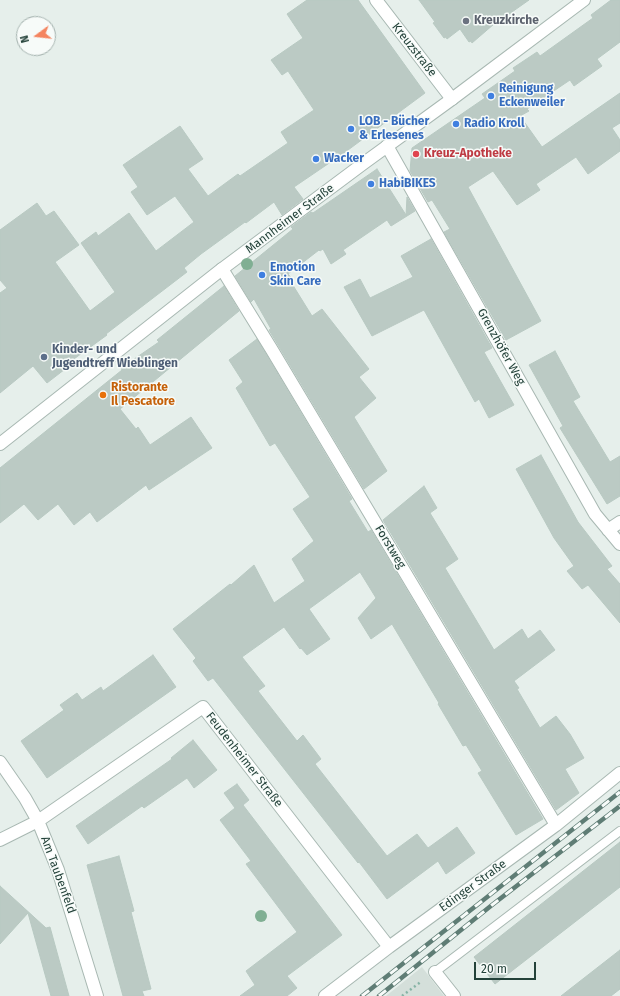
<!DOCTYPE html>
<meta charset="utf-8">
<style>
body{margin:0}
#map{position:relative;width:620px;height:996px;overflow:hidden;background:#e6efeb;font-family:"Fira Sans",sans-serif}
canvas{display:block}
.north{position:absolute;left:16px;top:16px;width:40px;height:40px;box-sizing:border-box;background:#f7fbf9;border:1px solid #a3b1ad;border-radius:50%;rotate:255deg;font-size:11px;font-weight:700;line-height:16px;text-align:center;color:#24423a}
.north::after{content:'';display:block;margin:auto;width:14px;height:18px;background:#f4845f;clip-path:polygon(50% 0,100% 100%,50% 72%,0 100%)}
.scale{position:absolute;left:474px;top:962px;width:62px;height:18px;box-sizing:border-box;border:2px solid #24423a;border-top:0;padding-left:5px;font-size:12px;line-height:14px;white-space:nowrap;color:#24423a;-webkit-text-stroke:3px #f7fbf9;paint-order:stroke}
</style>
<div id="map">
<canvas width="620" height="996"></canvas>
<div class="north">N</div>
<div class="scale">20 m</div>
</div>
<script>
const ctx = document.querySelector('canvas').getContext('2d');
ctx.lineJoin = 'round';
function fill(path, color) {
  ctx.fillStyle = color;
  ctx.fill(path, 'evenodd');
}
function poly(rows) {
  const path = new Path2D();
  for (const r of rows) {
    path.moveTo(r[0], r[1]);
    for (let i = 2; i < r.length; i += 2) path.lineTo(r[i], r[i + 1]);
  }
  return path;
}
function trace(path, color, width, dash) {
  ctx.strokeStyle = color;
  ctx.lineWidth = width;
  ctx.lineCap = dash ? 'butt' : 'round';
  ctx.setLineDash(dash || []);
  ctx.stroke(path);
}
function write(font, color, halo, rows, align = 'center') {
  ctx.font = font + ' "Fira Sans",sans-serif';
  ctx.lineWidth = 3;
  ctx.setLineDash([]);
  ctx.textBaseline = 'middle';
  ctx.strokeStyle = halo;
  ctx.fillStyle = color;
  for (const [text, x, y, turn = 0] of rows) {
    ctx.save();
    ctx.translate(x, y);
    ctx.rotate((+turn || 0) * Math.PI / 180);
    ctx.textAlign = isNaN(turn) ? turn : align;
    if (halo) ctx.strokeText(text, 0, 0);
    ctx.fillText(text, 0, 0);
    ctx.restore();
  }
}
const built = poly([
 [422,967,444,996,386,996]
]);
const building = poly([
 [307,0,358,0,425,93,344,153,294,187,303,199,282,215,274,202,246,223,245,222,201,254,184,268,187,272,106,334,107,335,67,364,69,366,47,383,33,366,0,393,0,293,7,288,0,280,0,230,37,203,46,216,54,211,79,245,55,262,90,311,115,292,81,243,96,232,98,236,129,213,156,251,194,222,175,196,147,215,131,192,138,187,123,165,180,126,203,159,188,169,208,196,238,174,240,176,288,143,281,132,314,110,288,71,282,75,271,60,303,38,287,14,307,0],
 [419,0,529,0,502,19,501,18,472,43,471,41,469,42,460,29,447,39,446,37,444,38,433,23,435,22,419,0],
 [611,0,620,0,620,42,597,59,602,66,574,86,570,80,527,109,529,111,520,116,542,147,620,93,620,123,612,128,620,140,620,151,588,174,576,157,536,184,540,190,517,205,493,171,468,187,541,321,506,340,444,232,450,229,432,200,428,202,410,171,412,148,485,98,482,94,515,71,513,68,537,52,540,56,593,18,591,15,611,0],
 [377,169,406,215,407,197,415,211,391,226,387,220,343,250,346,254,331,264,323,249,320,251,319,250,288,274,293,280,291,281,294,287,312,316,322,309,369,369,359,377,376,398,354,417,387,471,364,489,269,330,271,329,254,299,251,302,235,276,293,229,291,227,311,212,313,213,377,169],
 [431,239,492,348,484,352,514,405,489,418,479,399,475,402,424,310,372,336,344,287,360,279,370,298,413,277,401,256,431,239],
 [224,286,239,311,120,409,136,429,138,427,150,445,191,417,212,448,149,490,146,485,97,522,90,512,74,525,58,504,38,520,24,504,0,523,0,468,122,370,121,368,159,342,157,340,224,286],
 [257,339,352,499,349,501,368,532,371,530,543,819,516,835,478,773,482,771,466,745,463,746,438,704,439,703,392,624,371,639,358,618,376,598,360,572,309,609,330,639,307,655,301,648,300,649,284,627,242,657,265,686,258,691,297,741,303,735,321,759,315,764,387,856,417,834,428,848,457,827,475,853,446,874,438,861,387,899,359,862,358,863,213,678,208,681,193,661,196,658,173,629,230,584,231,585,254,565,274,603,305,581,292,559,314,541,293,509,310,497,275,443,270,446,236,388,243,382,229,360,257,339],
 [555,351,580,397,573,401,610,462,620,456,620,496,607,504,560,428,563,426,529,365,555,351],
 [541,455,578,522,612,566,607,569,620,584,620,623,588,585,582,589,567,571,574,566,554,538,516,469,541,455],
 [424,486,437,508,430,513,458,559,445,568,494,650,522,629,528,639,540,630,555,650,514,681,519,688,517,689,540,728,556,716,570,734,584,758,565,769,579,793,556,810,383,520,424,486],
 [153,655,176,687,47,778,21,741,64,710,60,705,77,693,82,700,101,687,103,691,153,655],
 [193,740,217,770,194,788,187,778,144,808,142,806,88,844,76,826,172,759,171,758,193,740],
 [237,784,249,800,243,805,342,935,287,976,297,988,287,996,240,996,255,985,246,971,297,932,246,864,251,861,220,820,235,808,224,793,237,784],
 [620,842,620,887,495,984,474,957,620,842],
 [119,856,134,911,131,912,151,989,142,991,144,996,123,996,87,865,119,856],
 [0,886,46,928,50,927,69,996,51,996,28,913,0,944,0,886],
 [620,950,620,989,611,996,561,996,620,950]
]);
const path = poly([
 [402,996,422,981]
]);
const service = poly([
 [435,972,620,831]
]);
const minor = poly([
 [376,0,452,99],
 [387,146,595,514,620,544],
 [222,269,272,350,556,825],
 [608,530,620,522],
 [0,762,25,798,38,821,58,870,97,996],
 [0,840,38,821,203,707,389,947],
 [435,972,454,996],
 [325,996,389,947,556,825,620,773]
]);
const tertiary = poly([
 [0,444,222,269,364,163,452,99,584,0]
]);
const rail = poly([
 [362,996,620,792],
 [379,996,492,905,620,806]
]);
const trees = [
 [247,264],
 [261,916]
];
const markers = [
 [466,21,4,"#6b7280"],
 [491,96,4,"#3f7fe0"],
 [456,124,4,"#3f7fe0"],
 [351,129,4,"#3f7fe0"],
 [416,154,4,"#e0444e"],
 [316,159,4,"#3f7fe0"],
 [371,184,4,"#3f7fe0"],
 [262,275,4,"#3f7fe0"],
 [44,357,4,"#5c6f8a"],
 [103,395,4,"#e8710a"]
];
const worshipNames = [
 ["Kreuzkirche",474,21]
];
const streetNames = [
 ["Kreuzstraße",414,50,52],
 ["Mannheimer Straße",290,219,-37],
 ["Grenzhöfer Weg",501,347,61],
 ["Forstweg",390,547,59],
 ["Feudenheimer Straße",244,760,52],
 ["Am Taubenfeld",58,875,70],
 ["Edinger Straße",473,886,-36]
];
const shopNames = [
 ["Reinigung",499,89],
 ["Eckenweiler",499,103],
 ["LOB - Bücher",359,122],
 ["& Erlesenes",359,136],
 ["Radio Kroll",464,124],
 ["Wacker",324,159],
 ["HabiBIKES",379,184],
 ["Emotion",270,268],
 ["Skin Care",270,282]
];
const healthNames = [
 ["Kreuz-Apotheke",424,154]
];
const serviceNames = [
 ["Kinder- und",52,350],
 ["Jugendtreff Wieblingen",52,364]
];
const foodNames = [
 ["Ristorante",111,388],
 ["Il Pescatore",111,402]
];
fill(built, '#d4dfda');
fill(building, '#bbcac4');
trace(building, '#b8c9c2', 1);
trace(service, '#a8b8b2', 10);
trace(minor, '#a8b8b2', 14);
trace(tertiary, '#a8b8b2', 14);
trace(path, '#86b3a5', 2.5, [2, 3]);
trace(service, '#fff', 8);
trace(minor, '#fff', 12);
trace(tertiary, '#fff', 12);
trace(rail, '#5f7d75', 4.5);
trace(rail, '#f7fbf9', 3, [9]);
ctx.fillStyle = '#80af93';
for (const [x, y] of trees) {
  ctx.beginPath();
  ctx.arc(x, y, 6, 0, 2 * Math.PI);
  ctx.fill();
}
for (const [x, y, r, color] of markers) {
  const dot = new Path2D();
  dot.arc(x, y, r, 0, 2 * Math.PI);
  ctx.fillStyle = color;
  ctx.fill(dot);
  trace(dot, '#f7fbf9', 1.5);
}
write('bold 12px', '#5b616d', '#f7fbf9', worshipNames, 'left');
write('12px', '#24423a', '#f7fbf9', streetNames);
write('bold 12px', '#366cbe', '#f7fbf9', shopNames, 'left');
write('bold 12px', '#be3a42', '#f7fbf9', healthNames, 'left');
write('bold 12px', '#4e5e75', '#f7fbf9', serviceNames, 'left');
write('bold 12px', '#c56008', '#f7fbf9', foodNames, 'left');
</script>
